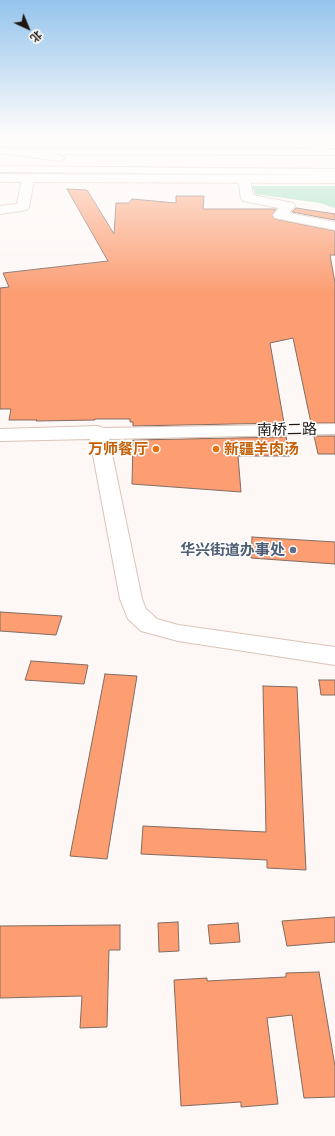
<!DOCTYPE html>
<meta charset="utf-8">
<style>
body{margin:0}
#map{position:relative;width:335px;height:1136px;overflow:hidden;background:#fdf8f6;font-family:Mulish,"Noto Sans SC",sans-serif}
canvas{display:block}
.north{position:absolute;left:8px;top:8px;width:40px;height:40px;-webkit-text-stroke:3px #fff;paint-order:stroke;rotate:136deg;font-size:11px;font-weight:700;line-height:16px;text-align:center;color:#1f1612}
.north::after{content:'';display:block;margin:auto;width:14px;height:18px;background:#1f1612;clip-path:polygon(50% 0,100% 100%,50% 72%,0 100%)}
</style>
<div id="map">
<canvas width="335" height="1136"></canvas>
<div class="north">北</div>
</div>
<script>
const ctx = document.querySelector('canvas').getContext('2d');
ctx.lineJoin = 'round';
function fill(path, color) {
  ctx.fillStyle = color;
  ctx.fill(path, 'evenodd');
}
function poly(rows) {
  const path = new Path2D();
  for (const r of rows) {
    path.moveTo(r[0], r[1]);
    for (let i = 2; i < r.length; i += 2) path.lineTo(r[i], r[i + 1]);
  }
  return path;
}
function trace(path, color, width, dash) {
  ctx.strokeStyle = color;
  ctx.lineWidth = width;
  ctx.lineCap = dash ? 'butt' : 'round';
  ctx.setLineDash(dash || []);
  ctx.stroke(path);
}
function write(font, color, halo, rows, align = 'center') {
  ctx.font = font + ' Mulish,"Noto Sans SC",sans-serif';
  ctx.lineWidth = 3;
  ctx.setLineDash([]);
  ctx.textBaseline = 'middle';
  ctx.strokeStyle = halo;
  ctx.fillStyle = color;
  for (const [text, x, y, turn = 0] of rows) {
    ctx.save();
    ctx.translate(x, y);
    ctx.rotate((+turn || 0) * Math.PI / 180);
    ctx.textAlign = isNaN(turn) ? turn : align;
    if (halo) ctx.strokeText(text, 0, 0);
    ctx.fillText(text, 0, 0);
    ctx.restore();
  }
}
const green = poly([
 [252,186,335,186,335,208,320,203,255,194]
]);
const building = poly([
 [67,189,87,190,114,234,116,203,129,203,132,199,176,203,176,196,204,196,203,209,276,209,272,215,275,219,335,231,335,255,330,255,335,283,335,423,311,423,293,338,270,343,284,423,133,426,133,422,130,422,130,419,95,419,95,420,36,421,37,420,9,420,11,409,0,409,0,288,9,287,3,273,108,261,67,189],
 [296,208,335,214,335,220,292,212,296,208],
 [314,436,335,436,335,454,318,454,314,436],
 [286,437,290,456,238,456,241,492,132,484,133,440,286,437],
 [252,537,335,542,335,564,251,558,252,537],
 [0,612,62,616,56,635,0,631,0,612],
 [31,661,88,665,84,684,25,680,31,661],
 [105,674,137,676,107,859,70,856,105,674],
 [319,680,335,680,335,695,321,695,319,680],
 [263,686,297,687,306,870,267,868,267,860,141,854,143,826,266,832,263,686],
 [335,917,335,942,287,946,282,921,335,917],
 [178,922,179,951,159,952,158,923,178,922],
 [238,923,240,942,210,944,208,925,238,923],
 [120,925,120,950,109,950,107,1027,80,1028,82,996,0,998,0,926,120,925],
 [319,972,335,1066,335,1097,304,1098,292,1015,267,1018,278,1104,241,1107,241,1102,181,1106,174,980,207,978,207,981,286,977,286,973,319,972]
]);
const minor = poly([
 [300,135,311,135,328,152,322,155,318,154,300,135],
 [28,175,32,177,34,179,29,207,27,210,0,214,0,206,17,204,22,179,24,177,28,175],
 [244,175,248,177,250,179,253,195,293,203,295,206,289,213,335,222,335,230,275,218,273,215,279,208,243,201,241,198,238,179,240,177,244,175],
 [335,424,335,434,109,439,142,599,146,609,157,619,178,625,335,647,335,665,178,641,141,631,128,619,120,599,90,439,0,441,0,429,98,426,103,428,335,424]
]);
const major = poly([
 [0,148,335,149,335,155,0,154,0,148],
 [0,174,335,175,335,183,0,182,0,174]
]);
const highway = poly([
 [6,148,59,155,65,158,59,161,2,153,1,151,2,149,6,148],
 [0,166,335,169,335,175,0,172,0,166]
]);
const markers = [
 [156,449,4,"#e8710a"],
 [216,449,4,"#e8710a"],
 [293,550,4,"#5c6f8a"]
];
const streetNames = [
 ["南桥二路",287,430,-1]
];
const foodNames = [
 ["万师餐厅",148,449],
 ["新疆羊肉汤",224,449,"left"]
];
const serviceNames = [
 ["华兴街道办事处",285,550]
];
fill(green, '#9fdfbb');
fill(building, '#fc9d72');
trace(building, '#826c62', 1);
trace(minor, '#dcc3b8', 2);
trace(major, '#dcc3b8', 2);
trace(highway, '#dcc3b8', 2);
fill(minor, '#fff');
fill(major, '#fff');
fill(highway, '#fff');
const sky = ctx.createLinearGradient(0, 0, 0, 294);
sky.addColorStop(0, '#94c4ec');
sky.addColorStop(0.46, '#fefcfb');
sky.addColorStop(1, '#fefcfb00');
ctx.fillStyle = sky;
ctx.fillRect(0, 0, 335, 294);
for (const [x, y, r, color] of markers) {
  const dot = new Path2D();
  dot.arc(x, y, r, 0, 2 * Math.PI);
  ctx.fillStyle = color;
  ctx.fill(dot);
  trace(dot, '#fff', 1.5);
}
write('15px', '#1f1612', '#fff', streetNames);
write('bold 15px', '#c56008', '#fff', foodNames, 'right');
write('bold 15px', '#4e5e75', '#fff', serviceNames, 'right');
</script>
